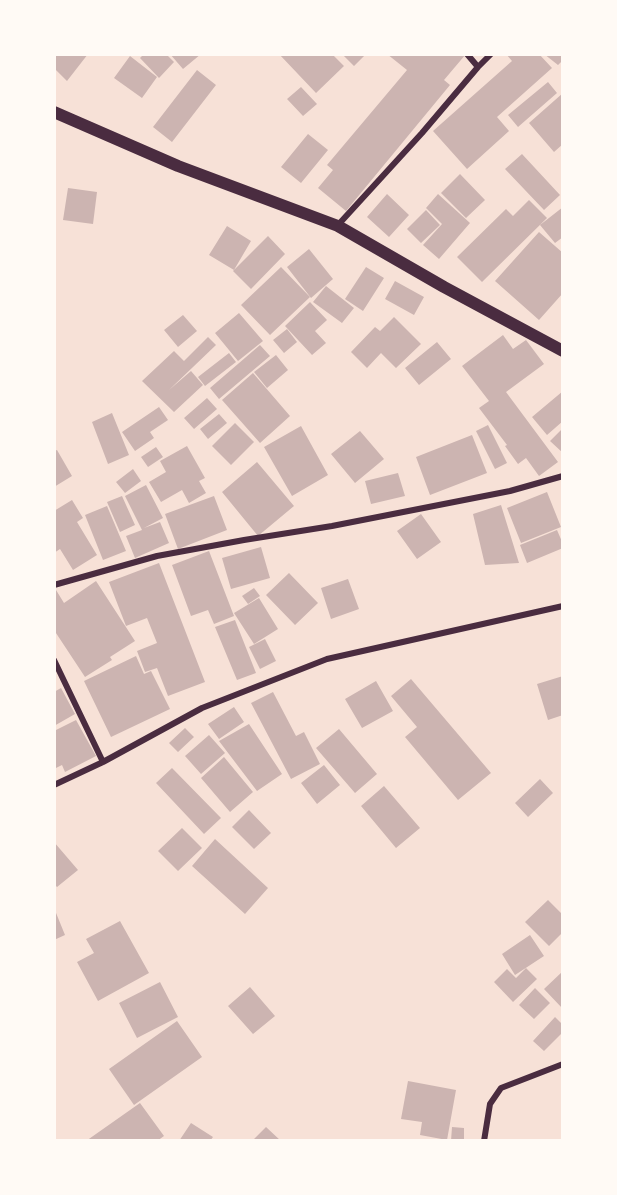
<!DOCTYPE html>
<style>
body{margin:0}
#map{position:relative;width:617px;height:1195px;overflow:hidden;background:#f7e1d7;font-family:"Fira Sans Condensed",sans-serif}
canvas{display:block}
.frame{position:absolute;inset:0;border:56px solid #fffaf5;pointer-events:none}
</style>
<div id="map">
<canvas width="617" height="1195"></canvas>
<div class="frame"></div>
</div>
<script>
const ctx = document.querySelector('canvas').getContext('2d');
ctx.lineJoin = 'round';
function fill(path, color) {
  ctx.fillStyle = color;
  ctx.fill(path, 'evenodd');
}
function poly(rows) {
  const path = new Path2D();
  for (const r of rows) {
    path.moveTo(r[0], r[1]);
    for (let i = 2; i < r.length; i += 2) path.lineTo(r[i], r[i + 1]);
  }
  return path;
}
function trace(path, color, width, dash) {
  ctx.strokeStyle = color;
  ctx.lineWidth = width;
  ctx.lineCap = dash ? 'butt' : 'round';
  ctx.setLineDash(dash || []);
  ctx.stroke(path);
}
const building = poly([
 [54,54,88,54,67,81,54,68],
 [144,54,166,54,174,62,159,78,140,58],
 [170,54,201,54,183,69],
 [279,54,332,54,344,66,316,93],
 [342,54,366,54,354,66],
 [387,54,466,54,444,80,450,85,346,211,318,188,333,170,327,165,407,70],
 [506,54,539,54,552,68,497,117,509,131,467,169,433,131,512,61],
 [544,54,563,54,563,60,558,65],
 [130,56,157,77,142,98,114,78],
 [197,70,216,85,172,142,153,127],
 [548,82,557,93,518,127,508,115],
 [301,87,317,104,303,116,287,99],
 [563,93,563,144,554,152,529,123],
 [308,134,328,150,301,183,281,167],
 [522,154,560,195,544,210,505,169],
 [460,174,485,200,466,218,441,193],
 [68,188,97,192,93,224,63,220],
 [387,194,409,215,389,237,367,217],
 [438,194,470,223,439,259,423,245,442,224,426,208],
 [529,200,547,218,482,282,457,257,506,209,513,216],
 [563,207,563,237,555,243,540,225],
 [426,210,440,225,421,243,407,229],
 [227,226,251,241,234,270,209,255],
 [539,232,563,253,563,293,539,320,495,281],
 [268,236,285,254,251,289,233,271],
 [309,249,333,279,311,298,287,267],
 [281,267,310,297,270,335,241,305],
 [366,267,384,278,363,311,345,299],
 [395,281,424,297,414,315,385,299],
 [326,286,354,308,342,323,313,302],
 [310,302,327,320,315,331,326,343,312,355,285,326],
 [239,313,263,341,238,361,215,333],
 [183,315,197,331,178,347,164,330],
 [394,317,421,344,396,368,381,353,367,368,351,352,375,327,380,331],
 [287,329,297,342,284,353,273,340],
 [503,335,513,349,526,340,544,364,506,392,558,462,539,476,526,458,518,464,505,446,507,445,479,408,489,401,462,366],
 [208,337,216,345,169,390,191,371,203,385,174,412,142,381,174,351,184,361],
 [437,342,451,359,419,385,405,368],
 [260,345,270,356,219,399,210,388],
 [229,353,236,362,205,386,198,377],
 [276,355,288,370,267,388,254,372],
 [253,373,290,416,260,443,222,400],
 [563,391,563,421,547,435,532,417],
 [207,398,217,409,194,429,184,418],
 [159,407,168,420,150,432,154,438,135,451,122,432],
 [112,413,129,455,108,464,92,422],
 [219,414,227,423,208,439,200,429],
 [235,423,254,442,231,465,212,446],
 [488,425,507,463,495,469,476,431],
 [301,426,328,475,292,496,264,447],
 [563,428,563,453,550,441],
 [360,431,384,459,355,483,331,454],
 [472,435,487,473,430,495,416,457],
 [187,446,205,478,199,481,206,493,189,503,182,490,161,502,149,482,166,472,160,461],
 [156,447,163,457,148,467,141,457],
 [57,450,72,476,54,487,54,451],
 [257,462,294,506,258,536,222,492],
 [133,469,141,481,125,493,116,482],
 [398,473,405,496,371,504,365,481],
 [146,485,163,518,144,528,160,522,169,543,135,558,126,536,142,530,125,496],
 [547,492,561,527,521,543,507,508],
 [122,496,135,525,120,532,107,502],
 [214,496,227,530,178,549,165,514],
 [72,500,83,518,77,522,97,555,73,570,60,549,54,553,54,511],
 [501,505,519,563,485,565,473,514],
 [107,506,126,551,103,560,85,515],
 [421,514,441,542,417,559,397,531],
 [557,530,563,544,563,548,527,563,520,545],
 [261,547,270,578,231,589,222,558],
 [209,551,234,616,214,624,208,610,191,616,172,565],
 [159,563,205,682,168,696,157,668,145,672,137,651,157,643,147,618,126,626,109,582],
 [289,573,318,603,295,625,266,595],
 [348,579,359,609,331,619,321,588],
 [96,581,135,641,110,657,112,660,85,677,54,630,54,591,56,590,64,603],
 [254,588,260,596,248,604,242,596],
 [259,598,278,629,254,644,234,613],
 [235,620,256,673,237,680,215,627],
 [265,639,276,661,260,669,249,647],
 [136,656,144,674,151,671,170,709,111,737,84,681],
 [563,676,563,715,548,720,537,684],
 [411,679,491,773,458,800,405,737,417,727,391,696],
 [376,681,393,711,362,728,345,699],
 [61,688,75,714,54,726,54,692],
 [273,692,296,736,304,732,320,764,291,779,251,703],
 [234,707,244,722,219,739,208,724],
 [76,720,96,756,65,772,62,765,54,769,54,731],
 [249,724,282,774,257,791,219,741],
 [185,728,194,737,178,752,169,743],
 [339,729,377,774,355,793,316,748],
 [209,735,225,753,201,774,185,756],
 [224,757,253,792,230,812,201,778],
 [324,765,340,785,317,804,301,783],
 [172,768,221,818,204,834,156,783],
 [540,779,553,793,528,817,515,803],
 [384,786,420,828,396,848,361,806],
 [249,810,271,833,254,849,232,827],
 [182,828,202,848,178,871,158,851],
 [215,839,268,888,245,914,192,866],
 [54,842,78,870,57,887,55,885,54,885],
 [548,900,563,915,563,932,549,946,525,922],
 [54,908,65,935,54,940],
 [120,921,149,973,98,1001,77,962,94,953,86,939],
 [530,935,544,956,515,975,502,954],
 [526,968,537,979,513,1002,494,982,507,969,516,978],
 [563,971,563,1007,562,1008,544,989],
 [160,982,178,1017,137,1038,119,1003],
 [250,987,275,1016,253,1034,228,1006],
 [535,988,550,1003,534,1019,519,1005],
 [555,1017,563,1025,563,1032,544,1051,533,1041],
 [177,1021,202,1057,134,1105,109,1069],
 [408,1081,456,1090,447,1140,420,1135,422,1122,401,1119],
 [140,1103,164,1136,157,1141,86,1141],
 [191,1123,213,1137,210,1141,179,1141],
 [266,1127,281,1141,252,1141],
 [452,1127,464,1128,464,1141,451,1141]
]);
const minor = poly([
 [467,54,478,67],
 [338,225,422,133,478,67,491,54],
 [54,585,157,556,244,540,332,526,510,491,563,476],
 [54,660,103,762],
 [54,785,103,762,202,708,327,659,563,606],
 [484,1141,490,1104,501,1088,563,1064]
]);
const secondary = poly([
 [54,112,178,166,338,226,444,287,563,351]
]);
fill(building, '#ccb4b1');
trace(minor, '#4a2c40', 6);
trace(secondary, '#4a2c40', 12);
</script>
